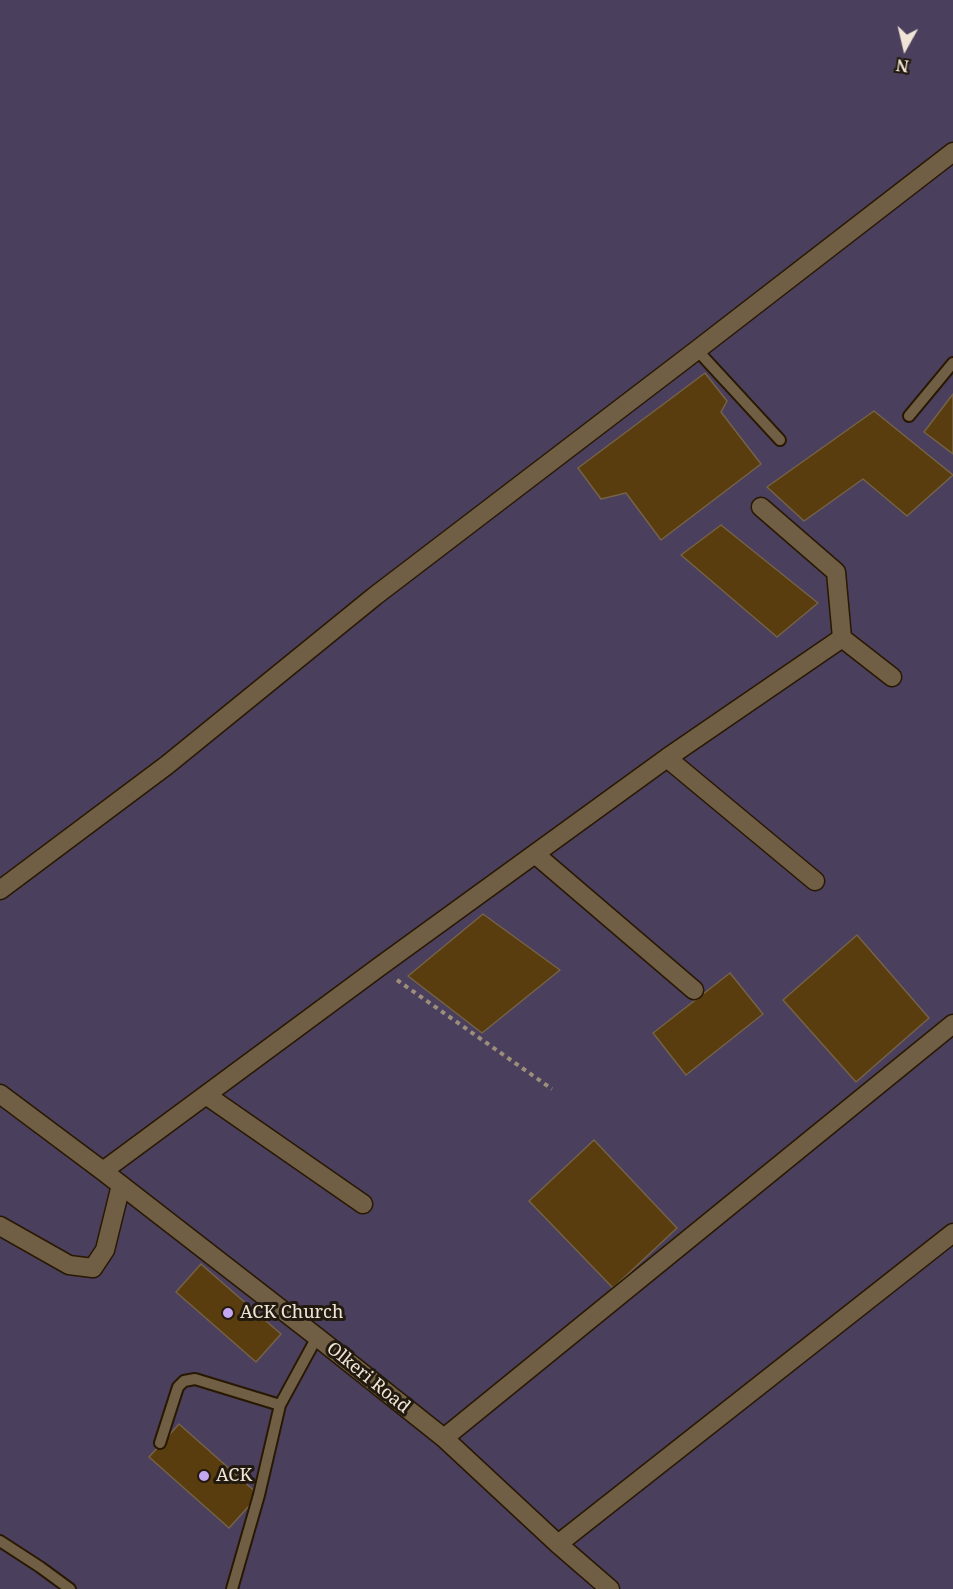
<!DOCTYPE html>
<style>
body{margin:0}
#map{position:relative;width:953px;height:1589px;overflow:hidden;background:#413018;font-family:"Noto Serif",serif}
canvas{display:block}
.north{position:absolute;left:875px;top:18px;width:60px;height:60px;-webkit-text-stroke:4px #221a0f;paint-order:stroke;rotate:188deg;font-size:16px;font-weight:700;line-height:24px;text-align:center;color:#efe4d6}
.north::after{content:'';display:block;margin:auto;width:21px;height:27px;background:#efe4d6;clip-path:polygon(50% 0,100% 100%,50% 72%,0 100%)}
</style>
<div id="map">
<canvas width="953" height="1589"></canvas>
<div class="north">N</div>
</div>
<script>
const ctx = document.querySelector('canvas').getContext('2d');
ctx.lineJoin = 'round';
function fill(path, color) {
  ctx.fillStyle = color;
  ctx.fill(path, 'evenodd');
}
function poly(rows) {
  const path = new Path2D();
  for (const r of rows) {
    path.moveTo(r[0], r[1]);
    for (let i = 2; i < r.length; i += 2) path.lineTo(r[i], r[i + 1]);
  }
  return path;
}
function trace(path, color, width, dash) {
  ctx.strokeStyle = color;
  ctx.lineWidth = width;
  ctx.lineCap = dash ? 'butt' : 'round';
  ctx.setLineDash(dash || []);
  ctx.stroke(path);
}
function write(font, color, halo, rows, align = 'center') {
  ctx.font = font + ' "Noto Serif",serif';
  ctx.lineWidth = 6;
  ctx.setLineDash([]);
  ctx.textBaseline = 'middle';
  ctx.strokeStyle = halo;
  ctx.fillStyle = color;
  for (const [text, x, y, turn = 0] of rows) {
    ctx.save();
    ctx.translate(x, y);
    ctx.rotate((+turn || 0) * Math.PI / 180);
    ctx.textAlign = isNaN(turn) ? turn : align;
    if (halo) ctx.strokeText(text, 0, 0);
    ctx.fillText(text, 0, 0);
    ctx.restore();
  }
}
const green = poly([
 [0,0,953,0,953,1589,0,1589]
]);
const building = poly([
 [705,373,727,401,721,412,761,464,661,540,626,493,601,499,578,468,705,373],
 [953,394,953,454,924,432,953,394],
 [874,411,953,475,907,516,863,479,804,521,767,487,874,411],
 [721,525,818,603,777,637,681,555,721,525],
 [483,914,560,970,482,1033,408,976,483,914],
 [857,935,929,1018,856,1082,783,1000,857,935],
 [730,973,763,1014,686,1075,653,1033,730,973],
 [594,1140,677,1228,613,1288,529,1201,594,1140],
 [201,1264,281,1334,256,1362,176,1292,201,1264],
 [179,1424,259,1495,229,1528,149,1457,179,1424]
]);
const path = poly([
 [397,980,552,1089]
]);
const lane = poly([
 [697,350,780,440],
 [909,416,953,363],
 [160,1443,178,1387,184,1381,195,1379,280,1405],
 [0,1541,40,1567,70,1589],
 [232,1589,259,1495,280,1405,317,1337]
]);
const street = poly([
 [761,507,836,572,842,638],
 [667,758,815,881],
 [535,854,694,990],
 [0,890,167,765,375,596,697,350,953,152],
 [0,1094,103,1171,317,1337,444,1438,558,1544,610,1589],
 [206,1095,363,1204],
 [103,1171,379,967,667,758,842,638,892,677],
 [0,1226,69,1265,93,1268,105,1250,121,1185],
 [444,1438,953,1024],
 [558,1544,953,1233]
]);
const markers = [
 [228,1313,6,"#c3a7f2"],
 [204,1476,6,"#c3a7f2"]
];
const poiNames = [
 ["ACK Church",240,1313],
 ["ACK",216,1476]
];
const streetNames = [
 ["Olkeri Road",368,1378,39]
];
fill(green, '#4a3f5c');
fill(building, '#5a3d0e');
trace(building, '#756248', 1.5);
trace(lane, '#281801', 14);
trace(street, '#281801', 21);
trace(path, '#9c8e7b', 4, [4.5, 4.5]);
trace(lane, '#715f45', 10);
trace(street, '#715f45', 18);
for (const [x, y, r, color] of markers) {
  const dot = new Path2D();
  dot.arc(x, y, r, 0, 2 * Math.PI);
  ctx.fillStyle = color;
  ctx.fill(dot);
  trace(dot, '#221a0f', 2);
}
write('18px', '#efe4d6', '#221a0f', poiNames, 'left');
write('18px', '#efe4d6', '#221a0f', streetNames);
</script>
